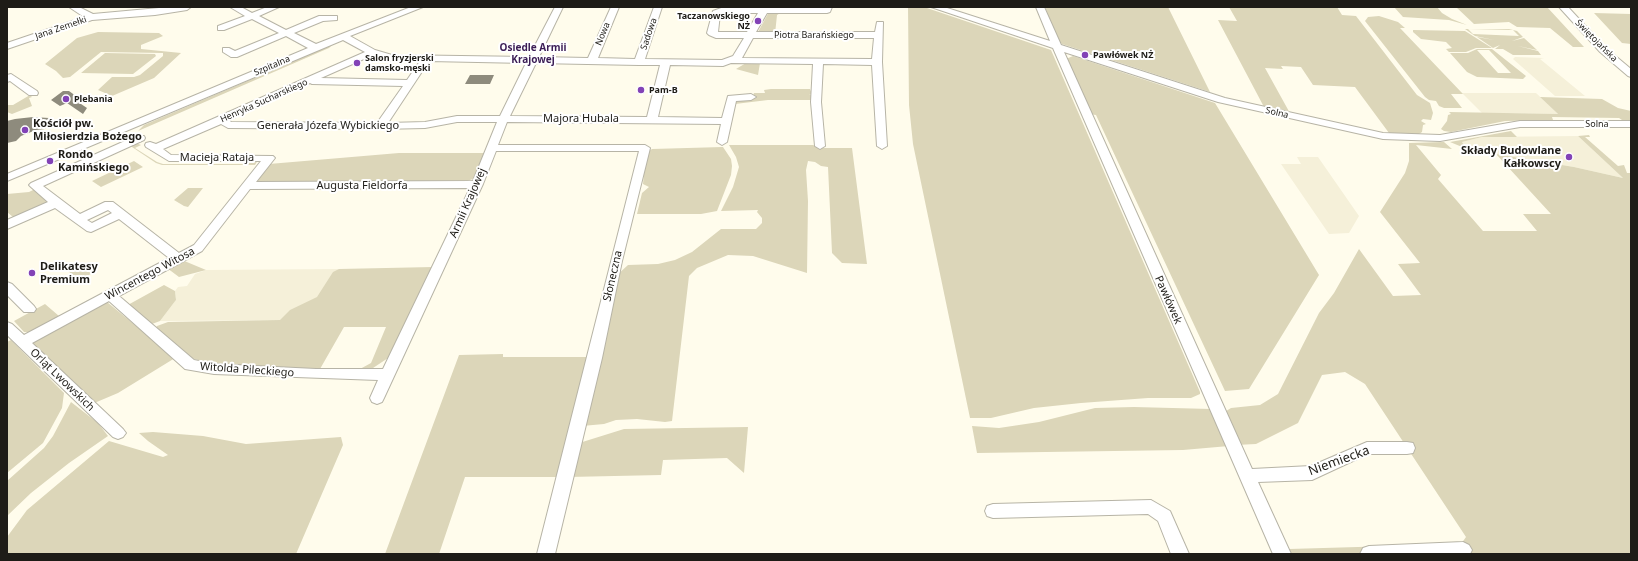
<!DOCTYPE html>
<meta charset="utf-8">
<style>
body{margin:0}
#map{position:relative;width:1638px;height:561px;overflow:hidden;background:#fffcec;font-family:"Noto Sans",sans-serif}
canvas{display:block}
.frame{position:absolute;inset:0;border:8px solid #1e1c17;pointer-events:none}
</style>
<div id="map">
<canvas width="1638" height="561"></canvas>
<div class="frame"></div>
</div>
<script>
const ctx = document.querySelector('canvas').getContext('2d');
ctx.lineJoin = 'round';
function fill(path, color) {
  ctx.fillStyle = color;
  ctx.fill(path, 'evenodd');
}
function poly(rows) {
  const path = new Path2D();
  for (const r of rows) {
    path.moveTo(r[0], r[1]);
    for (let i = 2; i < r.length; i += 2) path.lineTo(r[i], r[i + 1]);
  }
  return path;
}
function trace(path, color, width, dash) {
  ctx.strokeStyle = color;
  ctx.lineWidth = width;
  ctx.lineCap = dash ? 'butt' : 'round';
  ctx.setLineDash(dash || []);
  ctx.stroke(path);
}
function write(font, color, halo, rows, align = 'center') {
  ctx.font = font + ' "Noto Sans",sans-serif';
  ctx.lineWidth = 4;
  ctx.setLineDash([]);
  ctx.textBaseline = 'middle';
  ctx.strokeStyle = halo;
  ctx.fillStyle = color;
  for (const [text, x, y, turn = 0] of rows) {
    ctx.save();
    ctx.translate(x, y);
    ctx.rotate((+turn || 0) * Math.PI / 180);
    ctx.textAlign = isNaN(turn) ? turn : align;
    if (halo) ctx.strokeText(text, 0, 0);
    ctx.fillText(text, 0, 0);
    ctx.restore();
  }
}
const built = poly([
 [1515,57,1544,58,1540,59,1585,96,1555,96,1513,59],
 [1462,93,1536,93,1558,114,1482,113],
 [1578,136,1623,178,1574,167,1467,149,1462,142,1482,137],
 [1297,157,1318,157,1359,216,1349,233,1329,234,1281,164,1301,164],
 [339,269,312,320,160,321,176,300,175,291,178,287,187,286,195,274,206,270]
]);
const green = poly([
 [908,7,924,7,1051,50,1200,392,1200,394,1191,398,1148,398,1081,403,1034,408,991,418,970,418,913,144,909,105],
 [1045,7,1168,7,1210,92,1062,44,1058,41],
 [1229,7,1337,7,1342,15,1356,16,1417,95,1430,103,1433,113,1431,120,1423,119,1421,121,1426,124,1423,125,1422,132,1419,134,1389,133,1355,87,1313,85,1301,67,1281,66,1283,69,1265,68,1291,115,1266,109,1261,106,1264,107,1218,20,1237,21],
 [1394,7,1437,7,1442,13,1452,19,1467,25,1449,20,1403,17],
 [1456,7,1547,7,1584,47,1573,47,1550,28,1517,27,1509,22,1474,24],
 [769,12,782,12,777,15,775,34,758,32],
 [1594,13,1631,14,1631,44,1622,43],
 [1379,16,1398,22,1405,28,1400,28,1463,94,1451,94,1462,108,1444,108,1439,106,1436,101,1429,100,1425,97,1365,21,1368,17],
 [1465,29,1509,29,1517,31,1523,37,1512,41,1524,38,1537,50,1518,46,1538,51,1541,55,1513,55,1503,49,1495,49,1500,45,1493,48,1477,37,1494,40,1475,36],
 [1468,29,1513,30,1519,36,1473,34],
 [1413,30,1465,31,1492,48,1476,48,1466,52,1449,52,1446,49,1452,48,1446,42,1421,39,1413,32],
 [98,32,159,33,163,36,141,45,141,49,181,53,154,78,112,96,98,90,112,77,134,77,140,75,163,56,163,53,101,52,70,77,63,78,56,71,45,64,77,38],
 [332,45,329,48,138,131,144,125],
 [1477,49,1492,49,1526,76,1523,79,1477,77,1467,72,1450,53,1468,53],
 [1477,50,1489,50,1511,73,1498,73],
 [105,53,155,54,156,56,133,74,81,73],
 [1073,56,1215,103,1319,275,1249,389,1225,391,1096,115,1089,114,1066,59],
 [746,63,760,63,758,75,736,69],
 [771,89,810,89,812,94,809,95,812,95,812,100,768,100,735,104,736,101,752,99,754,93,765,93,764,90],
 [30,95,32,97,29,98,32,106,12,114,7,112,7,105,13,105],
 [1540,97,1602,99,1618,108,1631,111,1631,120,1622,120,1619,118,1552,117,1553,120,1505,121,1451,132,1444,131,1441,129,1447,121,1448,115,1451,114,1449,112,1558,114],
 [1511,131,1517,137,1482,137,1462,142,1467,149,1450,142],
 [1589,135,1590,137,1585,137,1618,166,1624,165,1627,173,1631,173,1631,554,1291,554,1289,549,1461,544,1466,537,1365,384,1345,372,1322,375,1298,423,1256,444,1236,445,1223,413,1231,408,1260,405,1278,394,1319,313,1334,293,1359,249,1393,296,1421,295,1398,264,1420,263,1380,212,1405,173,1409,161,1409,143,1444,142,1452,149,1416,145,1441,175,1438,179,1483,231,1537,231,1523,214,1551,214,1496,154,1574,167,1623,178,1578,136],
 [136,143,141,145,135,148,157,162,163,164,244,164,247,160,258,160,255,165,162,165,156,163,129,145],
 [729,145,813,145,821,148,852,148,867,264,842,263,832,253,828,167,821,166,815,162,808,161,806,170,808,201,807,273,753,256,728,255,697,268,689,276,672,421,665,422,637,419,616,420,604,424,582,426,616,276,628,265,658,264,675,260,692,252,721,229,756,229,762,223,762,218,757,212,758,210,721,211,733,187,739,167,736,157],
 [723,147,731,159,732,166,731,175,717,211,701,214,637,214,642,193,649,187,643,184,646,153,652,149],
 [399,153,486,153,473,179,464,182,255,183,269,164],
 [134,161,143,167,101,187,92,181],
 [188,188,203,188,188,207,184,206,174,200],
 [35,189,49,201,13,217,7,212,7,194,29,192],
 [168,258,34,332,24,332,14,321,45,304,59,316],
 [182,260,206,270,179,277,167,268],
 [82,264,93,273,79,280,68,271],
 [433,267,388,358,373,368,360,369,371,363,386,327,344,327,320,369,313,370,216,365,191,358,155,329,157,326,168,322,280,320,290,310,317,297,333,272,339,269],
 [164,285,175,291,176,300,160,321,152,324,146,323,126,306],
 [107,302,175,358,118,393,92,404,44,354,32,344,38,338],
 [11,340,64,393,62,408,43,443,7,473,7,342],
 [503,354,503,357,588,357,561,477,465,477,439,554,385,554,459,355],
 [71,402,98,423,108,436,69,463,31,493,7,516,7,481,44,448,53,436],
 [1134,407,1211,409,1229,446,1183,450,977,453,972,426,999,428,1039,422,1095,408],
 [748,427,744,473,727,458,663,460,661,475,568,477,576,444,624,429],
 [153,432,203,436,246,444,341,437,343,445,296,554,7,554,7,537,27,510,109,441,163,457,168,455,148,441,139,433]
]);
const building = poly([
 [470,75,494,75,490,84,465,84],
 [63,91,69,91,80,99,75,100,87,108,83,114,67,103,60,106,51,100],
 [33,117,49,118,49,124,45,129,36,130,21,136,16,141,7,143,7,121,15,119]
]);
const minor = poly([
 [69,7,79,7,93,14,170,7,191,7,187,10,155,15,92,20,7,49,7,43,84,17,69,7],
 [230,7,241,7,252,13,267,7,279,7,259,16,286,30,319,16,337,16,337,20,323,21,294,33,316,44,411,7,423,7,350,36,375,50,392,55,529,57,555,7,563,7,539,57,588,58,611,7,619,7,598,58,635,59,654,7,662,7,645,59,722,60,733,56,744,38,716,38,709,35,707,33,713,11,724,7,832,7,830,12,827,13,767,13,756,32,875,32,877,22,883,22,882,62,887,146,882,149,877,146,872,65,823,64,821,102,825,146,820,149,815,146,811,102,813,64,731,63,723,66,670,65,658,117,722,118,728,96,751,94,756,97,751,100,736,101,727,142,722,145,717,142,721,124,507,122,498,145,645,145,650,148,622,261,602,358,555,554,537,554,639,151,496,151,483,184,384,398,382,402,377,404,372,402,370,398,378,380,214,374,185,369,109,301,32,343,123,429,126,433,123,437,118,439,113,437,7,335,7,322,12,324,24,335,169,258,119,219,91,232,87,231,55,208,7,229,7,220,48,202,31,187,29,185,31,183,136,136,144,136,145,138,144,140,43,186,80,214,105,202,113,202,179,253,194,245,261,161,169,161,146,147,145,145,146,143,150,142,156,144,365,52,343,40,7,181,7,174,308,48,286,36,237,57,231,57,223,52,223,48,229,48,235,51,279,33,252,19,224,30,218,30,218,26,245,16,230,7],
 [725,13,758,13,747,32,718,32,720,14,725,13],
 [753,38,874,38,872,59,742,58,753,38],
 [373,55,391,61,420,61,407,80,321,78,373,55],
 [429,61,526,63,500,116,457,116,425,122,388,123,429,61],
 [536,63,639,65,660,65,647,117,510,116,536,63],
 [310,83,312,84,403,86,377,123,231,122,229,120,310,83],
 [457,122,497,122,473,181,256,182,275,158,273,156,171,155,163,149,221,124,228,128,380,129,425,128,457,122],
 [470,188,383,369,316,369,214,364,194,360,119,296,202,251,250,189,470,188],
 [108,210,112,213,92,223,87,220,108,210],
 [931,7,944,7,1050,41,1036,7,1044,7,1061,45,1225,98,1383,133,1440,135,1520,121,1631,121,1631,127,1520,127,1440,141,1383,139,1218,102,1064,52,1252,469,1311,466,1367,442,1407,442,1413,443,1415,448,1413,453,1407,454,1368,454,1312,480,1258,482,1291,554,1273,554,1053,48,931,7],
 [1559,7,1568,7,1606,48,1631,69,1631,77,1628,76,1600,52,1559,7],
 [11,74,37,91,38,93,37,95,29,95,10,81,7,82,7,75,11,74],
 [7,282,12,284,34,306,36,309,34,312,24,312,7,295,7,282],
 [1151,500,1170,511,1189,554,1171,554,1158,521,1148,514,993,518,987,516,985,511,987,506,993,504,1151,500],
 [1463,542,1469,545,1472,550,1470,554,1360,554,1363,548,1369,546,1463,542]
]);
const markers = [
 [758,21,4,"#8242b6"],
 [1085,55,4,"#8242b6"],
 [357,63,4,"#8242b6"],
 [641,90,4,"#8242b6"],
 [66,99,4,"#8242b6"],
 [25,130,4,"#8242b6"],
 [1569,157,4,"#8242b6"],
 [50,161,4,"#8242b6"],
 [32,273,4,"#8242b6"]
];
const farPoinames = [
 ["Taczanowskiego",750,16,"right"],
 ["NŻ",750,26,"right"],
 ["Pawłówek NŻ",1093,55],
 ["Salon fryzjerski",365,58],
 ["damsko-męski",365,68],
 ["Pam-B",649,90],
 ["Plebania",74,99]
];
const farStreetnames = [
 ["Jana Zemełki",61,28,-19],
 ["Nowa",603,34,-67],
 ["Sadowa",649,34,-71],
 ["Piotra Barańskiego",814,35],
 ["Świętojańska",1596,41,45],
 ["Szpitalna",272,66,-23],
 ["Henryka Sucharskiego",264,101,-24],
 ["Solna",1277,113,13],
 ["Solna",1597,124]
];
const farNeighbourhoodnames = [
 ["Osiedle Armii",533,48],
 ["Krajowej",533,60]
];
const streetNames = [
 ["Majora Hubala",581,119],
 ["Generała Józefa Wybickiego",328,126],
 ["Macieja Rataja",217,158],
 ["Augusta Fieldorfa",362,186],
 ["Armii Krajowej",468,203,-66],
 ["Wincentego Witosa",150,274,-28],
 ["Słoneczna",613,276,-77],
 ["Pawłówek",1168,300,66],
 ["Witolda Pileckiego",247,370,4],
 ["Orląt Lwowskich",62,380,44]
];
const poiNames = [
 ["Kościół pw.",33,124],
 ["Miłosierdzia Bożego",33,137],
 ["Składy Budowlane",1561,151,"right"],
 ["Kałkowscy",1561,164,"right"],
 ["Rondo",58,155],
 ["Kamińskiego",58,168],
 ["Delikatesy",40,267],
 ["Premium",40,280]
];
const nearStreetnames = [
 ["Niemiecka",1339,461,-20]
];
fill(built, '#f5f0d9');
fill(green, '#dcd6b9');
fill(building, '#8e8b7d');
trace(minor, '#b7b4a6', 2);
fill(minor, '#fff');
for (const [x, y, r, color] of markers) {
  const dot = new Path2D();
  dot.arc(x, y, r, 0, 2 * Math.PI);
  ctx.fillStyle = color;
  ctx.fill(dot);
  trace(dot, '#fff', 1.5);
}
write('bold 9px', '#1e1c17', '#fff', farPoinames, 'left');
write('9px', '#1e1c17', '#fff', farStreetnames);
write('bold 10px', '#3b1d55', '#fff', farNeighbourhoodnames);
write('11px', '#1e1c17', '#fff', streetNames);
write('bold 11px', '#1e1c17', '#fff', poiNames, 'left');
write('13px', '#1e1c17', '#fff', nearStreetnames);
</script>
